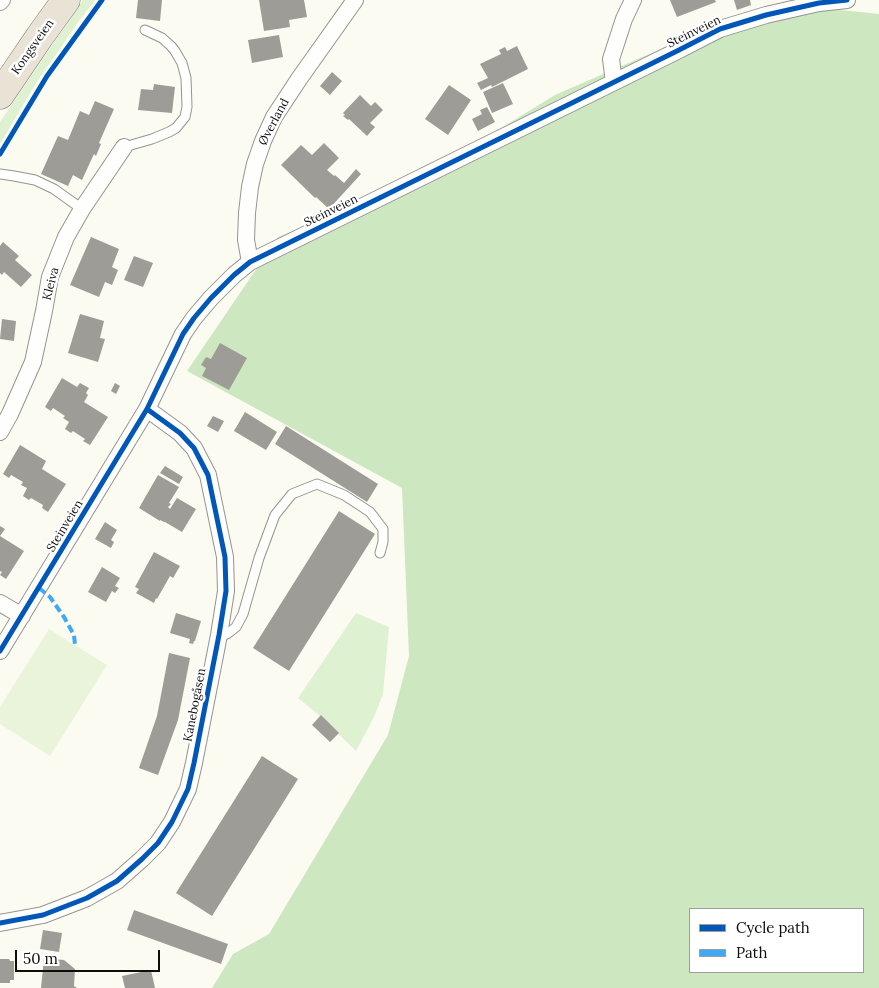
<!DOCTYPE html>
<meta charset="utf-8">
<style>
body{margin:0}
#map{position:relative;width:879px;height:988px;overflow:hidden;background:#fbfbf1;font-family:Lora,serif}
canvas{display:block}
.legend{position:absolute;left:689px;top:908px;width:175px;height:65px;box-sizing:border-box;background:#fff;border:1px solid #9e9e9e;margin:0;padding:6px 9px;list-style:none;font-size:15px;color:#0d0d0d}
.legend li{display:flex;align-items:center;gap:10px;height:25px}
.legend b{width:25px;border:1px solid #9e9e9e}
.scale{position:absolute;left:15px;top:950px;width:145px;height:22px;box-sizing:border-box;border:2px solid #0d0d0d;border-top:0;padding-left:6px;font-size:15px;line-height:18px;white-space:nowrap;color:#0d0d0d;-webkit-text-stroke:4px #fff;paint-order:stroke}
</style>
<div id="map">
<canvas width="879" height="988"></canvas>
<ul class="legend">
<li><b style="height:6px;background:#0057b8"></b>Cycle path</li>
<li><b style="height:6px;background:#3fa9f5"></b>Path</li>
</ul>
<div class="scale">50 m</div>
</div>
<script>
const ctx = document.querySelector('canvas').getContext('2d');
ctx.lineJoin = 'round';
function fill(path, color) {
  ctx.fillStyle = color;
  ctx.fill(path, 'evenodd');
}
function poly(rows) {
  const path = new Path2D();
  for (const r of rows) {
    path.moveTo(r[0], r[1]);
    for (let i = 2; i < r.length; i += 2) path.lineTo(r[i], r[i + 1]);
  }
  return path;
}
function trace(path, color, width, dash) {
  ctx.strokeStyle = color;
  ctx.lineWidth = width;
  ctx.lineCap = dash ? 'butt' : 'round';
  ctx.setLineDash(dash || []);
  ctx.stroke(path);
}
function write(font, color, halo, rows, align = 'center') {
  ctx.font = font + ' Lora,serif';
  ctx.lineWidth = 5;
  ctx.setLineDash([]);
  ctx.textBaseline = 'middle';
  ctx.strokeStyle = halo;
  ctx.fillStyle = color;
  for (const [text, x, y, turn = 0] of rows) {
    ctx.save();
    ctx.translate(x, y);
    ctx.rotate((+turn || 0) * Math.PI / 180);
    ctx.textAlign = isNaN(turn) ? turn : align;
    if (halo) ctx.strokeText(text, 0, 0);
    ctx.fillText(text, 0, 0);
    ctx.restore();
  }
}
const green = poly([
 [83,0,95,0,79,21,36,83,0,144,0,122],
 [356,613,389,627,383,694,374,717,356,751,320,716,298,698]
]);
const forest = poly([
 [784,4,879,14,879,988,212,988,233,954,269,934,388,735,409,656,402,488,187,371,278,237,418,179,555,95,679,41],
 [690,909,863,909,863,972,690,972]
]);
const pitch = poly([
 [49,629,107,665,50,756,0,724,0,707]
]);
const building = poly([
 [138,0,162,0,160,21,136,18],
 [259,0,304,0,307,17,289,20,290,27,264,31],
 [670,0,715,0,716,2,677,17],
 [734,0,750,0,751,5,737,10],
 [279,35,283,57,252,63,248,40],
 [517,46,528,69,492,87,491,85,481,90,477,83,488,78,480,64,501,54,499,50,505,47,507,51],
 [332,72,342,81,330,95,320,86],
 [503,83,513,104,492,113,483,92],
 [154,84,175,87,172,113,138,110,141,89,153,90],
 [449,85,471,100,448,135,425,119],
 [360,95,371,106,375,102,383,110,370,123,375,127,367,136,349,119,348,120,343,116,345,115,343,113],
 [95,101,114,109,99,143,101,144,96,156,94,154,82,180,73,175,68,186,41,174,58,136,68,140,80,111,89,115],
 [487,107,495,122,478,131,472,119,482,114,480,110],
 [324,143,339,158,327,170,334,176,335,175,344,183,356,169,361,174,329,209,316,197,315,198,281,165,301,145,312,155],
 [91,237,119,249,112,267,118,270,112,285,105,282,99,297,70,285],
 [3,242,19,256,15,260,32,275,21,287,4,272,2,275,0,273,0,246],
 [134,256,153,263,143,287,124,280],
 [80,314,104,321,100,338,105,339,98,362,68,353],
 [2,319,16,321,14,341,0,339],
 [220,343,247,358,229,390,202,376,206,368,201,365,206,357,211,359],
 [62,378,77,387,80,383,89,388,86,393,88,395,84,402,108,417,90,445,83,441,85,439,73,431,71,433,65,429,69,422,63,418,65,416,53,408,51,411,45,407],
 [115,383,120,386,116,394,111,391],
 [245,412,277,432,266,450,234,431],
 [213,416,224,421,218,432,207,426],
 [286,426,378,484,367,502,275,444],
 [20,445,46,461,42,469,66,484,48,512,42,508,43,505,31,498,29,500,23,496,27,488,21,485,23,482,11,475,9,478,3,474],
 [165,466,183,477,179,484,160,473],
 [158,475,179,487,169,503,171,504,168,507,170,509,177,498,196,509,182,532,165,522,164,522,160,520,160,521,139,508],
 [339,511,375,534,289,671,253,648],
 [105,522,117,530,111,540,114,542,111,548,95,539],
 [0,526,5,529,0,536,24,551,6,579,0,575,2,572,0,571],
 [154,552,180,566,173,578,170,576,157,599,156,598,154,603,136,593,139,589,135,587],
 [102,567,120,578,115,586,119,588,115,593,112,591,106,602,88,592],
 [176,613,201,621,195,641,194,641,193,644,189,643,190,639,170,633],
 [169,653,190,658,178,720,158,775,139,768,157,716],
 [321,715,339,733,330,742,312,725],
 [262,756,298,779,212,916,176,893],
 [134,910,228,944,221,964,127,930],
 [43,930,62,933,59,952,40,949],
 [44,958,64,960,75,969,74,986,77,988,41,988],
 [0,959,9,959,10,961,14,961,14,980,10,980,10,983,0,983],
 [151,970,155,988,125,988,122,976]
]);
const lane = poly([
 [124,147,152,139,169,132,176,128,185,117,187,107,186,78,182,63,175,51,171,46,162,38,145,30],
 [0,174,14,176,35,180,54,189,82,209],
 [219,635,227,634,236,627,243,614,259,558,275,515,292,494,317,484,344,495,370,512,383,529,383,542,380,553]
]);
const street = poly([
 [0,2,2,0],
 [614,82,611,59,624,19,633,0],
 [250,262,246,240,247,213,250,187,255,164,263,141,274,117,299,79,355,0],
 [0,432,10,414,33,362,44,311,50,277,66,237,82,209,124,147],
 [0,603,22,616],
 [0,651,147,409,183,334,194,318,211,298,234,275,250,262,677,51,720,29,766,15,819,3,847,0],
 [0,923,43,915,87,898,117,881,142,859,158,843,172,822,188,789,194,763,219,635,226,591,225,557,208,475,194,448,180,433,147,409]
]);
const highway = poly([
 [0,95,40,36,66,0]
]);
const quiet = poly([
 [39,588,50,597,64,617,74,635,75,645]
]);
const cycleway = poly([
 [0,154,47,76,102,0],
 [0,651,147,409,183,334,194,318,211,298,234,275,250,262,677,51,720,29,766,15,819,3,847,0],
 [0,923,43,915,87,898,117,881,142,859,158,843,172,822,188,789,194,763,219,635,226,591,225,557,208,475,194,448,180,433,147,409]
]);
const streetNames = [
 ["Steinveien",694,32,-26],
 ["Kongsveien",33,47,-55],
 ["Øverland",274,122,-62],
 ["Steinveien",331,211,-26],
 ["Kleiva",51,284,-76],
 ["Steinveien",65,526,-59],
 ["Kanebogåsen",195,705,-79]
];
fill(green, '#def1d1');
fill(forest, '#cde8c0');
fill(pitch, '#e9f4db');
fill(building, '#9e9c97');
trace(lane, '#949490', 11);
trace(street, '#949490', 18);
trace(highway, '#81817d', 29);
trace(lane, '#fefefd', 9);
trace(street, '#fefefd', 16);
trace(highway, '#e9e3d5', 28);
trace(quiet, '#3fa9f5', 4, [8, 4]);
trace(cycleway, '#0057b8', 5);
write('12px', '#0d0d0d', '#fff', streetNames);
</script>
